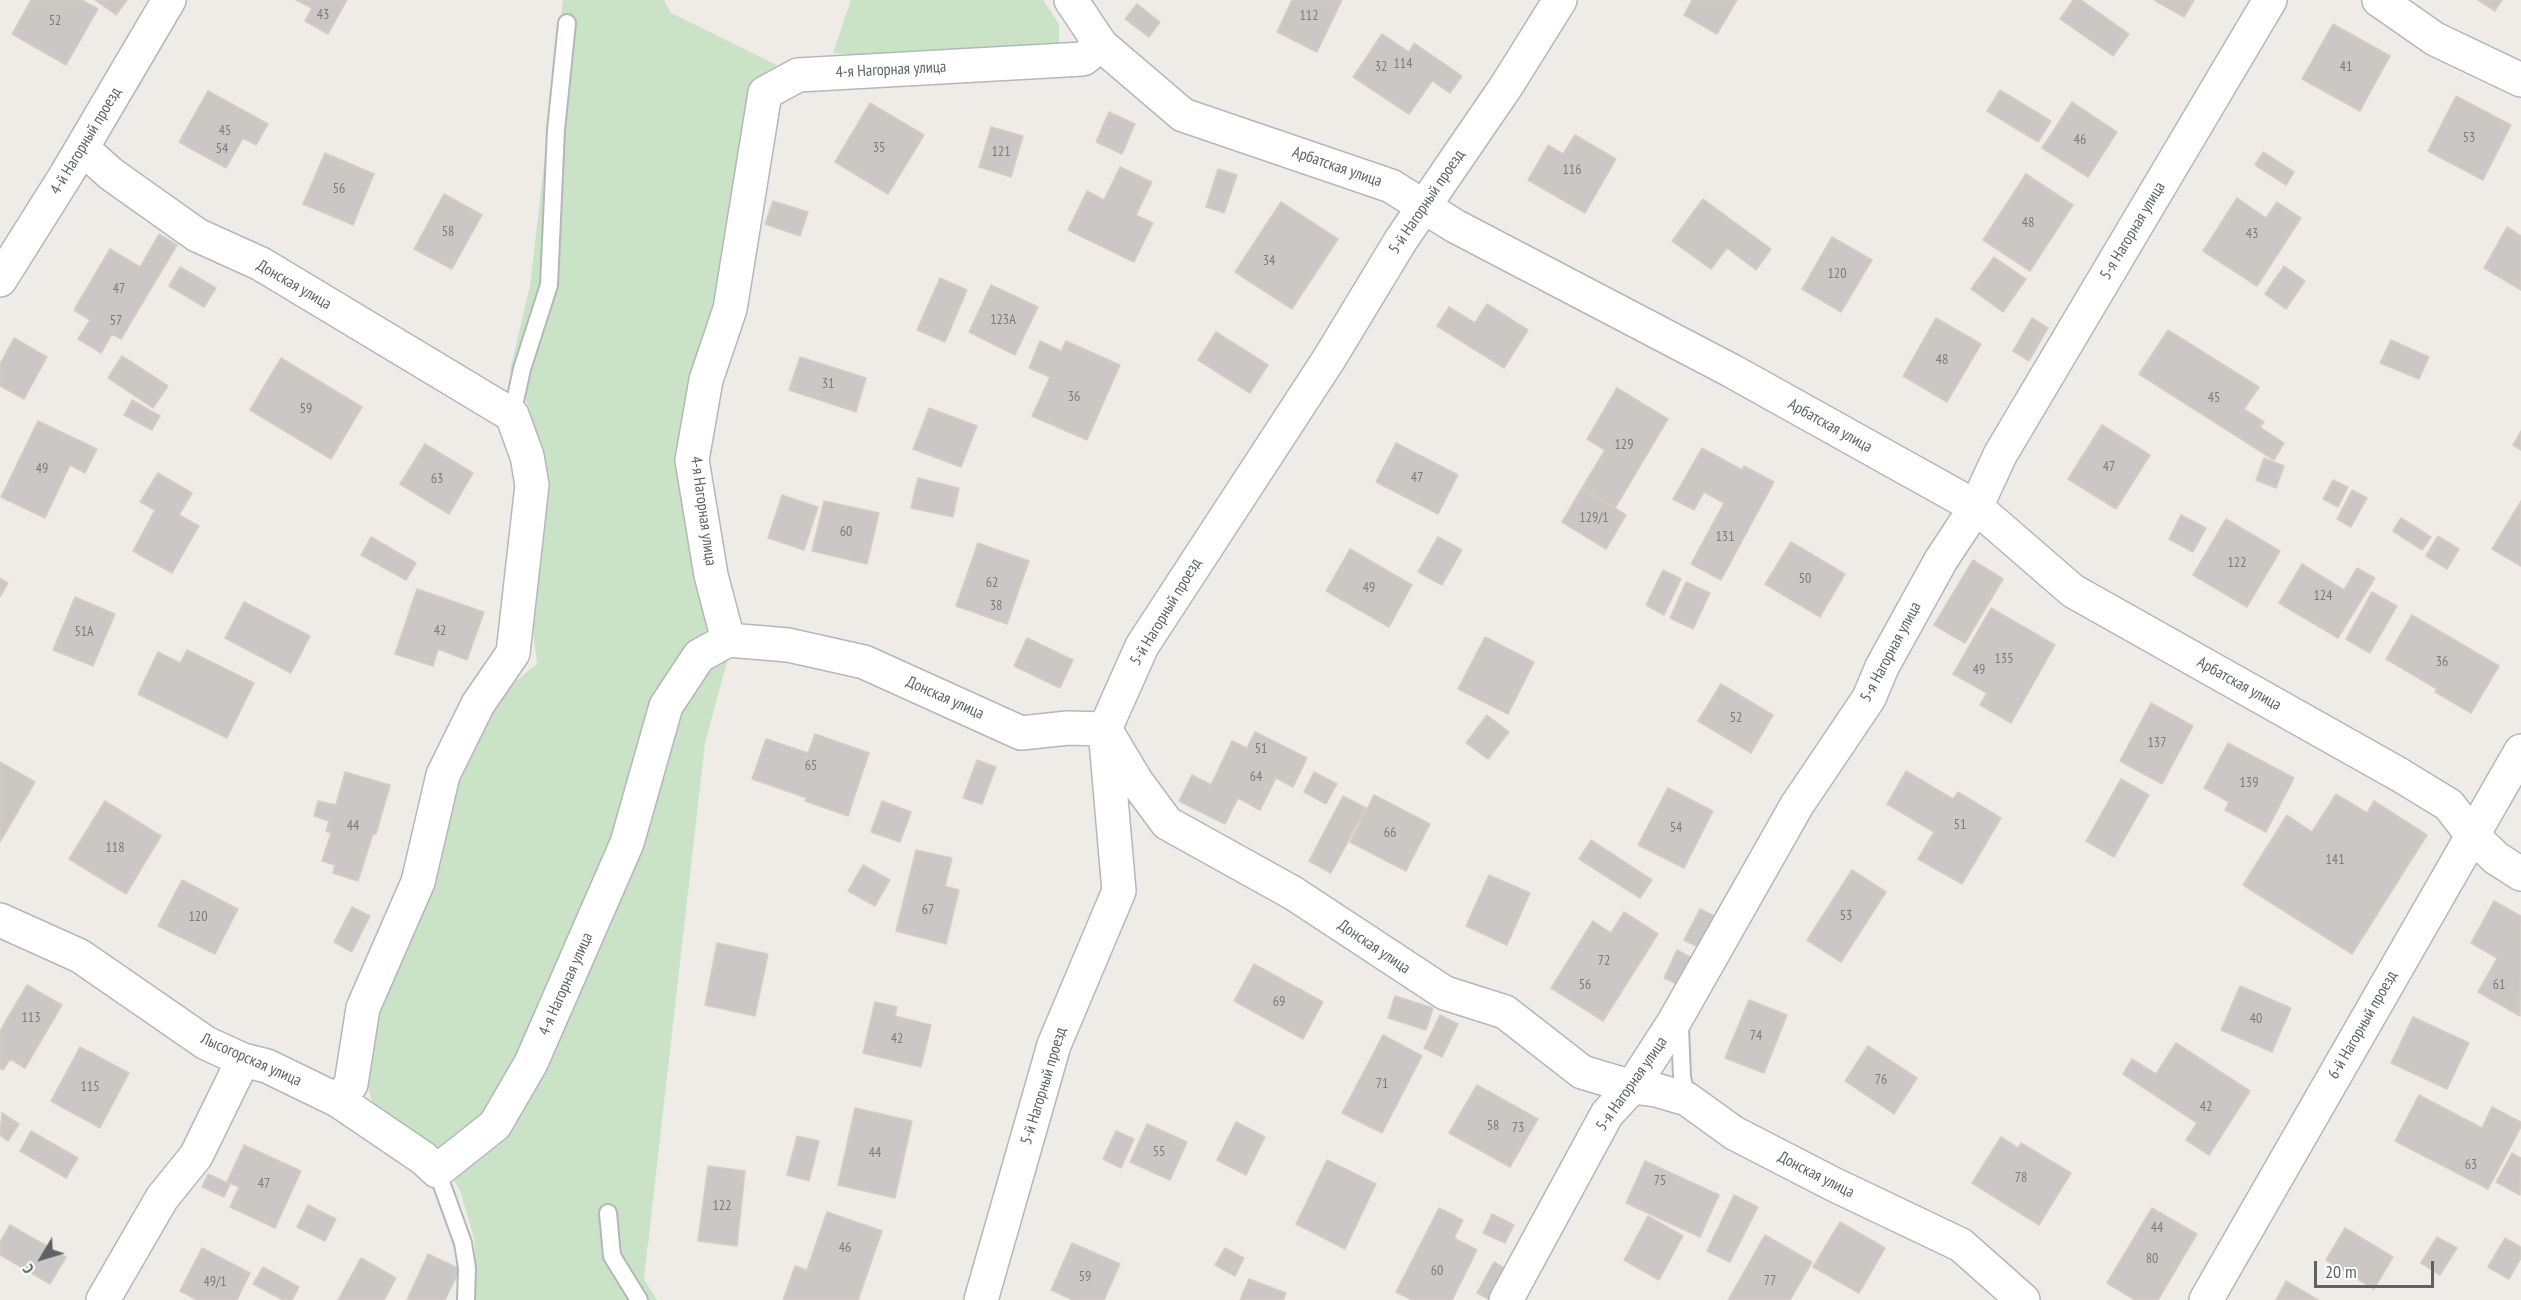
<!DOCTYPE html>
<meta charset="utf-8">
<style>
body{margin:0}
#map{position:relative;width:2521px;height:1300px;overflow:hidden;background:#efece7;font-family:"PT Sans Narrow",sans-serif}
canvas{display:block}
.north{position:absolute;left:12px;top:1228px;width:60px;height:60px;-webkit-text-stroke:4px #fff;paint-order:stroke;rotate:232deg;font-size:16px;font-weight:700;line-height:24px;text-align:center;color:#5f6265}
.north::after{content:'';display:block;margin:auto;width:21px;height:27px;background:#5f6265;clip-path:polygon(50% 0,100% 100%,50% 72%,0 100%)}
.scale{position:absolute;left:2314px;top:1261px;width:120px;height:27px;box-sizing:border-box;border:3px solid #5f6265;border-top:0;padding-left:8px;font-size:18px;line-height:21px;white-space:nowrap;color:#5f6265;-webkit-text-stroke:4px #fff;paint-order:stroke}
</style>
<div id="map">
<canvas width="2521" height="1300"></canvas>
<div class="north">С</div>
<div class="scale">20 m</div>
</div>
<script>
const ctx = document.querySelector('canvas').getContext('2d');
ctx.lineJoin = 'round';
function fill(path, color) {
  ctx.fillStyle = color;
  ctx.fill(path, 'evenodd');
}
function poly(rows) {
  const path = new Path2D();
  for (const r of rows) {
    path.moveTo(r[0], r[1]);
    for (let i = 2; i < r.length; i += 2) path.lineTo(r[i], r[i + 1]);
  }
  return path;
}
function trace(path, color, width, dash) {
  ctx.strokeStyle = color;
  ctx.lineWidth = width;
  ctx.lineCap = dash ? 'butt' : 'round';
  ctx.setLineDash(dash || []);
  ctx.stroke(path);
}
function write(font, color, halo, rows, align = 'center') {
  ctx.font = font + ' "PT Sans Narrow",sans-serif';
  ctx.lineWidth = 5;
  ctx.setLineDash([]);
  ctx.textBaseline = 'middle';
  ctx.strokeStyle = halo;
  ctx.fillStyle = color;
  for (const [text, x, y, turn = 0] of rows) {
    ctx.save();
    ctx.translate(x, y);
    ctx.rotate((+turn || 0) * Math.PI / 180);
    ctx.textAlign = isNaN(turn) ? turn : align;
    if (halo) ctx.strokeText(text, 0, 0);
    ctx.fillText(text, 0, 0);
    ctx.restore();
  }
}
const green = poly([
 [563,0,664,0,671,13,777,65,749,88,722,307,692,380,728,658,705,743,644,1279,657,1300,475,1300,476,1268,474,1239,460,1190,441,1161,424,1142,372,1103,367,1084,376,1013,452,774,489,703,537,664,533,632,544,481,540,445,523,390,510,370,530,286],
 [851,0,1043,0,1059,24,1059,44,933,60,833,53]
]);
const building = poly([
 [31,0,82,0,98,9,66,65,12,34,31,0],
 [95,0,127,0,116,15,95,0],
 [296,0,347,0,328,34,305,21,312,8,296,0],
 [1292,0,1342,0,1317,52,1277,32,1292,0],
 [1692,0,1737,0,1717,34,1684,15,1692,0],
 [2073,0,2081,0,2129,34,2113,56,2060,19,2073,0],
 [2154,0,2194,0,2184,17,2154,0],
 [2478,0,2502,0,2495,11,2478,0],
 [1137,4,1160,22,1149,37,1125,19,1137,4],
 [2333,24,2390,56,2360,111,2302,79,2333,24],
 [1382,34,1409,52,1414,43,1462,76,1450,93,1432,81,1409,114,1353,77,1382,34],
 [2000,90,2051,121,2038,142,1987,111,2000,90],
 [208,91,268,124,256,145,243,138,226,168,179,142,208,91],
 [2456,96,2511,125,2483,180,2428,151,2456,96],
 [2072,102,2117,132,2088,177,2042,148,2072,102],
 [870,103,924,135,888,194,835,162,870,103],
 [1109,112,1135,124,1122,154,1096,142,1109,112],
 [991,127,1023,136,1011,177,979,167,991,127],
 [1575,135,1616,159,1585,213,1528,180,1548,145,1563,154,1575,135],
 [2263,152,2294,172,2286,185,2255,165,2263,152],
 [325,153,374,174,353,225,303,204,325,153],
 [1120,167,1152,182,1136,215,1153,223,1134,262,1068,230,1087,191,1104,200,1120,167],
 [1218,169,1237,175,1224,213,1206,207,1218,169],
 [2026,174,2073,205,2030,271,1983,240,2026,174],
 [444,194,482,215,452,269,414,249,444,194],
 [2237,198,2266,218,2277,202,2301,218,2257,286,2203,251,2237,198],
 [1703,199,1771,249,1756,270,1727,248,1711,269,1672,241,1703,199],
 [773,201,808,212,800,236,765,224,773,201],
 [1281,202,1338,239,1292,309,1235,272,1281,202],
 [2507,227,2521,236,2521,290,2484,268,2507,227],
 [159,234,177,245,121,339,112,334,101,353,78,339,90,320,74,310,110,249,140,267,159,234],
 [1832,237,1872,260,1841,312,1802,289,1832,237],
 [1994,257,2026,279,2003,312,1971,289,1994,257],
 [2284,266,2305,281,2286,309,2265,294,2284,266],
 [180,267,216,288,204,307,169,286,180,267],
 [940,278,967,290,945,342,917,330,940,278],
 [991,285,1038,307,1015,355,969,332,991,285],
 [1487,304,1528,330,1504,368,1437,326,1449,307,1475,323,1487,304],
 [1936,318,1981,344,1947,402,1903,376,1936,318],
 [2032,318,2048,328,2029,361,2013,351,2032,318],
 [2168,330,2259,387,2244,409,2264,422,2260,427,2284,443,2274,460,2139,374,2168,330],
 [1216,332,1268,365,1250,393,1198,360,1216,332],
 [14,338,47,357,24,399,0,386,0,364,14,338],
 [2391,340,2429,357,2419,379,2380,363,2391,340],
 [1040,341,1061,351,1066,341,1120,365,1087,440,1032,416,1050,377,1029,368,1040,341],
 [122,356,168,386,153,408,108,378,122,356],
 [800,357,866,378,856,412,789,390,800,357],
 [281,358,362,407,331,459,250,410,281,358],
 [1617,388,1668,419,1615,508,1582,488,1605,450,1587,439,1617,388],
 [132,400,160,416,152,430,124,415,132,400],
 [929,408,977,426,961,467,913,449,929,408],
 [38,421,97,449,85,473,70,465,45,518,1,497,38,421],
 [2102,425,2150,455,2116,509,2068,479,2102,425],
 [2521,431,2521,450,2513,445,2521,431],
 [1396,443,1458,475,1438,514,1376,482,1396,443],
 [425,444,473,473,449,514,400,484,425,444],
 [1702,448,1742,470,1744,466,1774,482,1721,580,1691,564,1724,503,1704,492,1694,510,1673,499,1702,448],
 [2264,458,2284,466,2276,488,2256,480,2264,458],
 [158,473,192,493,179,515,199,526,172,573,133,551,155,510,140,502,158,473],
 [918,478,959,488,953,517,911,508,918,478],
 [2333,480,2348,487,2338,507,2323,499,2333,480],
 [1582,488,1626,515,1606,549,1562,522,1582,488],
 [2352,490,2367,498,2351,527,2337,519,2352,490],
 [782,495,818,507,804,550,768,538,782,495],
 [824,501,879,513,867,564,812,551,824,501],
 [2521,501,2521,566,2492,549,2521,501],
 [2181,515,2206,528,2193,552,2169,539,2181,515],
 [2401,518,2431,537,2422,550,2393,531,2401,518],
 [2226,519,2280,551,2247,607,2193,575,2226,519],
 [2438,536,2459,549,2447,569,2426,556,2438,536],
 [371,537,416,563,406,580,361,555,371,537],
 [1438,537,1462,550,1442,585,1418,572,1438,537],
 [1791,542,1845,574,1820,617,1765,584,1791,542],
 [978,543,1029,561,1007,624,956,606,978,543],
 [1350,549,1412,585,1389,627,1326,591,1350,549],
 [1973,560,2003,579,1965,643,1934,625,1973,560],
 [2302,564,2344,590,2357,568,2375,578,2338,638,2279,603,2302,564],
 [1663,570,1681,579,1664,615,1646,605,1663,570],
 [0,578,8,583,0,597,0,578],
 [1686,582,1710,593,1693,629,1670,618,1686,582],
 [417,589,484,612,467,660,438,649,433,666,395,654,417,589],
 [2372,592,2397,606,2370,653,2346,639,2372,592],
 [75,597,115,614,93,666,53,650,75,597],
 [244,602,310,636,291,673,225,638,244,602],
 [1991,608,2055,645,2011,723,1980,705,1987,693,1953,674,1991,608],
 [2412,615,2499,666,2471,713,2435,692,2437,689,2386,659,2412,615],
 [1485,637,1534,662,1508,714,1458,689,1485,637],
 [1027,638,1073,660,1060,688,1014,666,1027,638],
 [187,650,254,683,227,738,138,694,158,652,180,663,187,650],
 [1721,684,1773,715,1751,753,1698,721,1721,684],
 [2151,703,2193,726,2162,784,2120,761,2151,703],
 [1487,715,1509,732,1488,759,1466,743,1487,715],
 [1255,732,1307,758,1293,787,1276,778,1260,810,1238,798,1225,824,1179,801,1192,775,1211,785,1232,741,1247,748,1255,732],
 [815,734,869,753,848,816,805,801,807,798,752,779,766,739,808,753,815,734],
 [2228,743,2294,778,2266,832,2225,810,2229,802,2204,788,2228,743],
 [977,760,996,767,982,804,963,798,977,760],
 [0,762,35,782,0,842,0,762],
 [1906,771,1953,799,1958,792,2001,818,1962,884,1918,859,1934,832,1887,804,1906,771],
 [345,772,390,785,376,834,373,834,358,881,333,873,335,865,322,861,331,833,326,831,329,821,314,816,318,801,336,805,345,772],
 [1314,772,1337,784,1326,804,1304,792,1314,772],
 [2121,779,2149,795,2114,857,2086,841,2121,779],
 [1668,788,1713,811,1684,868,1638,845,1668,788],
 [2336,794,2367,813,2374,801,2427,835,2352,954,2243,885,2287,815,2312,832,2336,794],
 [1374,795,1430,824,1406,871,1350,842,1374,795],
 [1343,796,1366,808,1331,873,1309,861,1343,796],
 [105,801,161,836,126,894,69,859,105,801],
 [882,801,911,812,900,842,871,832,882,801],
 [1591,840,1652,880,1640,898,1579,859,1591,840],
 [916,850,952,858,945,886,959,890,946,944,896,931,916,850],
 [863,865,890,880,875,906,848,891,863,865],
 [1852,870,1886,892,1841,962,1807,940,1852,870],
 [1489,875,1530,893,1507,945,1466,926,1489,875],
 [182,880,238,909,215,954,158,926,182,880],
 [2494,901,2521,916,2520,1016,2478,992,2497,958,2471,943,2494,901],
 [352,907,370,916,352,952,334,942,352,907],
 [1700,909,1714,916,1698,947,1684,940,1700,909],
 [1624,912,1658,934,1603,1021,1551,988,1593,921,1611,933,1624,912],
 [717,943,768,954,755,1016,705,1005,717,943],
 [1677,950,1692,958,1679,985,1664,978,1677,950],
 [1254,964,1323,1002,1303,1039,1234,1001,1254,964],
 [27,985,62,1005,25,1068,10,1059,3,1070,0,1068,0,1031,27,985],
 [2240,986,2291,1008,2272,1052,2221,1030,2240,986],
 [1395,996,1433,1008,1426,1030,1388,1018,1395,996],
 [1749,1000,1787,1015,1764,1073,1725,1058,1749,1000],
 [875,1002,897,1007,895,1016,931,1025,921,1067,863,1053,875,1002],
 [1440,1015,1458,1024,1442,1057,1424,1048,1440,1015],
 [2413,1017,2469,1043,2447,1089,2391,1063,2413,1017],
 [1383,1035,1422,1056,1382,1133,1342,1113,1383,1035],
 [2176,1043,2250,1091,2209,1155,2186,1140,2197,1123,2123,1074,2132,1059,2156,1074,2176,1043],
 [1868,1046,1917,1078,1894,1114,1845,1081,1868,1046],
 [80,1047,129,1073,100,1128,51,1101,80,1047],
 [1477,1085,1538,1119,1510,1167,1449,1133,1477,1085],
 [2419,1095,2482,1128,2492,1107,2521,1122,2521,1127,2488,1189,2395,1141,2419,1095],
 [855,1108,912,1121,895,1198,838,1185,855,1108],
 [2,1113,19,1124,8,1141,0,1135,2,1113],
 [1236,1122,1265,1137,1246,1175,1217,1160,1236,1122],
 [1147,1124,1187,1142,1170,1180,1130,1162,1147,1124],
 [31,1131,78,1158,66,1178,20,1151,31,1131],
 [1116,1131,1134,1139,1121,1168,1103,1159,1116,1131],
 [797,1136,819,1141,809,1181,787,1175,797,1136],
 [2001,1137,2018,1148,2021,1143,2071,1173,2039,1225,1972,1183,2001,1137],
 [244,1145,301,1171,275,1228,230,1207,239,1187,227,1182,244,1145],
 [2512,1153,2521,1158,2520,1195,2496,1182,2512,1153],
 [1327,1160,1376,1184,1345,1249,1296,1224,1327,1160],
 [1645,1161,1719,1195,1700,1237,1626,1203,1645,1161],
 [708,1166,745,1171,737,1246,698,1241,708,1166],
 [208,1174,230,1184,224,1197,202,1187,208,1174],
 [1734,1195,1758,1207,1730,1262,1707,1251,1734,1195],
 [308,1205,336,1219,325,1241,297,1227,308,1205],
 [1439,1208,1463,1220,1454,1238,1477,1250,1452,1300,1412,1300,1396,1292,1439,1208],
 [2152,1208,2197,1234,2158,1300,2135,1300,2107,1283,2152,1208],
 [827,1212,882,1231,858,1300,783,1300,795,1266,807,1270,827,1212],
 [1492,1214,1514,1225,1505,1243,1483,1233,1492,1214],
 [1648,1216,1683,1236,1659,1280,1624,1260,1648,1216],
 [1840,1222,1885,1248,1859,1293,1813,1267,1840,1222],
 [10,1225,66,1257,50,1284,0,1255,0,1242,10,1225],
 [2345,1228,2393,1257,2374,1289,2326,1260,2345,1228],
 [1765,1235,1812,1262,1790,1300,1728,1300,1765,1235],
 [2437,1237,2457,1248,2440,1275,2421,1263,2437,1237],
 [2505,1238,2521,1247,2521,1258,2509,1279,2488,1267,2505,1238],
 [1072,1243,1120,1264,1104,1300,1073,1300,1051,1290,1072,1243],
 [202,1248,250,1273,237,1300,197,1300,180,1291,202,1248],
 [1225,1248,1244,1258,1235,1276,1215,1265,1225,1248],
 [428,1254,460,1269,445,1300,407,1300,428,1254],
 [361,1258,396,1278,384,1300,338,1300,361,1258],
 [1494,1262,1506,1269,1489,1299,1477,1293,1494,1262],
 [263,1267,299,1287,292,1300,283,1300,253,1284,263,1267],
 [1249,1279,1286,1293,1283,1300,1240,1300,1249,1279],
 [2286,1281,2318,1300,2276,1300,2286,1281]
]);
const lane = poly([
 [512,415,522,369,549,285,556,130,567,23],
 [1674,1022,1680,1028,1682,1077,1687,1099],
 [437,1171,463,1243,467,1268,466,1300],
 [608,1213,612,1256,639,1300]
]);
const street = poly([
 [1071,0,1101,45,1183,115,1391,186,1455,226,1732,371,1976,507,2073,591,2400,775,2449,805,2472,835,2496,858,2521,874],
 [2379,0,2435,39,2521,80],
 [82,148,111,174,197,235,261,264,512,415,527,456,532,485,513,653,478,704,443,775,418,882,363,1008,351,1084,339,1101],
 [0,280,66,175,169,0],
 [728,640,788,645,864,662,1021,733,1068,728,1105,729,1136,781,1167,823,1293,893,1445,993,1505,1012,1582,1072,1632,1087,1656,1090,1687,1099,1734,1133,1833,1184,1961,1245,2023,1300],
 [728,640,711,575,692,460,706,380,730,309,765,93,798,75,1083,59,1101,45],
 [0,920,80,956,206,1043,243,1060,267,1066,339,1101,423,1158,437,1171,495,1125,531,1063,627,843,666,706,699,656,728,640],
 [103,1300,162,1198,196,1156,243,1060],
 [981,1300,1054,1045,1119,891,1105,729,1142,646,1329,359,1401,240,1507,85,1560,0],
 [1506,1300,1607,1114,1632,1087,1674,1022,1797,805,1869,698,1882,667,1941,560,1976,507,2000,455,2270,0]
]);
const secondary = poly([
 [2206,1300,2521,751]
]);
const numberNames = [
 ["43",323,15],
 ["112",1309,16],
 ["52",55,21],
 ["114",1403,64],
 ["32",1381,67],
 ["41",2346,67],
 ["45",225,131],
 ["53",2469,138],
 ["46",2080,140],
 ["35",879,148],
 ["54",222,149],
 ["121",1001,152],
 ["116",1572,170],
 ["56",339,189],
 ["48",2028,223],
 ["58",448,232],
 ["43",2252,234],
 ["34",1269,261],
 ["120",1837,274],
 ["47",119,289],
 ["123А",1003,320],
 ["57",116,321],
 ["48",1942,360],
 ["31",828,384],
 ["36",1074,397],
 ["45",2214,398],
 ["59",306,409],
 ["129",1624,445],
 ["47",2109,467],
 ["49",42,469],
 ["47",1417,478],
 ["63",437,479],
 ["129/1",1594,518],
 ["60",846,532],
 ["131",1725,537],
 ["122",2237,563],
 ["50",1805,579],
 ["62",992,583],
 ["49",1369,588],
 ["124",2323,596],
 ["38",996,606],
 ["42",440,631],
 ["51А",84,632],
 ["135",2004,659],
 ["36",2442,662],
 ["49",1979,670],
 ["52",1736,718],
 ["137",2157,743],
 ["51",1261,749],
 ["65",811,766],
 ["64",1256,777],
 ["139",2249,783],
 ["51",1960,825],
 ["44",353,826],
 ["54",1676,828],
 ["66",1390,833],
 ["118",115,848],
 ["141",2335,860],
 ["67",928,910],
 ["53",1846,916],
 ["120",198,917],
 ["72",1604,961],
 ["56",1585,985],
 ["61",2499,985],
 ["69",1279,1002],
 ["113",31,1018],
 ["40",2256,1019],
 ["74",1756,1036],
 ["42",897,1039],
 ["76",1881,1080],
 ["71",1382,1084],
 ["115",90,1087],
 ["42",2206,1107],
 ["58",1493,1126],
 ["73",1518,1128],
 ["55",1159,1152],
 ["44",875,1153],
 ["63",2471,1165],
 ["78",2021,1178],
 ["75",1660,1181],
 ["47",264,1184],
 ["122",722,1206],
 ["44",2157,1228],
 ["46",845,1248],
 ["80",2152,1259],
 ["60",1437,1271],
 ["59",1085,1277],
 ["77",1770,1281],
 ["49/1",215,1282]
];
const streetNames = [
 ["4-я Нагорная улица",891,70,-3],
 ["4-й Нагорный проезд",86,141,-59],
 ["Арбатская улица",1337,167,19],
 ["5-й Нагорный проезд",1427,202,-56],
 ["5-я Нагорная улица",2133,231,-59],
 ["Донская улица",294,285,30],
 ["Арбатская улица",1830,426,29],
 ["4-я Нагорная улица",703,511,82],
 ["5-й Нагорный проезд",1166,612,-59],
 ["5-я Нагорная улица",1891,652,-62],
 ["Арбатская улица",2239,684,29],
 ["Донская улица",945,698,24],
 ["Донская улица",1374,947,34],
 ["4-я Нагорная улица",566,984,-66],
 ["6-й Нагорный проезд",2363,1025,-60],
 ["Лысогорская улица",251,1060,24],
 ["5-я Нагорная улица",1632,1084,-55],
 ["5-й Нагорный проезд",1044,1086,-73],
 ["Донская улица",1816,1175,27]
];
fill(green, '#cae3c7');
fill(building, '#cac7c4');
trace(building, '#d3cdc6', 1.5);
trace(lane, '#b4b7ba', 20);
trace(street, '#b4b7ba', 36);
trace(secondary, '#b3b6ba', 36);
trace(lane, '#fff', 16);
trace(street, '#fff', 33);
trace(secondary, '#fff', 33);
write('14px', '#7a7b7d', null, numberNames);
write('16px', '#5f6265', '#fff', streetNames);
</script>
